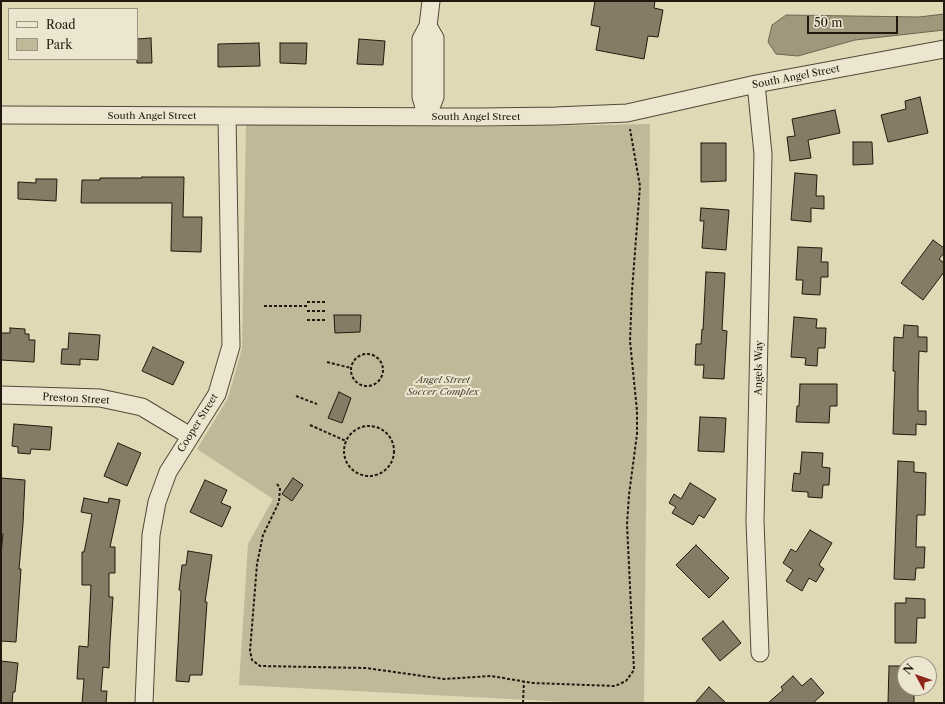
<!DOCTYPE html>
<style>
body{margin:0}
#map{position:relative;width:945px;height:704px;overflow:hidden;background:#e1d8b6;font-family:"Libre Caslon Text",serif}
canvas{display:block}
.frame{position:absolute;inset:0;border:2px solid #22190e;pointer-events:none}
.legend{position:absolute;left:8px;top:8px;width:130px;height:52px;box-sizing:border-box;background:#ece6d0;border:1px solid #9b9482;margin:0;padding:5px 7px;list-style:none;font-size:12px;color:#22190e}
.legend li{display:flex;align-items:center;gap:8px;height:20px}
.legend b{width:20px;border:1px solid #9b9482}
.north{position:absolute;left:897px;top:656px;width:40px;height:40px;box-sizing:border-box;background:#ece6d0;border:1px solid #9b9482;border-radius:50%;rotate:310deg;font-size:11px;font-weight:700;line-height:16px;text-align:center;color:#22190e}
.north::after{content:'';display:block;margin:auto;width:14px;height:18px;background:#8f2418;clip-path:polygon(50% 0,100% 100%,50% 72%,0 100%)}
.scale{position:absolute;left:807px;top:16px;width:91px;height:18px;box-sizing:border-box;border:2px solid #22190e;border-top:0;padding-left:5px;font-size:12px;line-height:14px;white-space:nowrap;color:#22190e;-webkit-text-stroke:3px #ece6d0;paint-order:stroke}
</style>
<div id="map">
<canvas width="945" height="704"></canvas>
<div class="frame"></div>
<ul class="legend">
<li><b style="height:5px;background:#ece6d0"></b>Road</li>
<li><b style="height:11px;background:#c1b899"></b>Park</li>
</ul>
<div class="north">N</div>
<div class="scale">50 m</div>
</div>
<script>
const ctx = document.querySelector('canvas').getContext('2d');
ctx.lineJoin = 'round';
function fill(path, color) {
  ctx.fillStyle = color;
  ctx.fill(path, 'evenodd');
}
function poly(rows) {
  const path = new Path2D();
  for (const r of rows) {
    if (r.length === 3) {
      path.moveTo(r[0] + r[2], r[1]);
      path.arc(r[0], r[1], r[2], 0, 2 * Math.PI);
      continue;
    }
    path.moveTo(r[0], r[1]);
    for (let i = 2; i < r.length; i += 2) path.lineTo(r[i], r[i + 1]);
  }
  return path;
}
function trace(path, color, width, dash) {
  ctx.strokeStyle = color;
  ctx.lineWidth = width;
  ctx.lineCap = dash ? 'butt' : 'round';
  ctx.setLineDash(dash || []);
  ctx.stroke(path);
}
function write(font, color, halo, rows, align = 'center') {
  ctx.font = font + ' "Libre Caslon Text",serif';
  ctx.lineWidth = 4;
  ctx.setLineDash([]);
  ctx.textBaseline = 'middle';
  ctx.strokeStyle = halo;
  ctx.fillStyle = color;
  for (const [text, x, y, turn = 0] of rows) {
    ctx.save();
    ctx.translate(x, y);
    ctx.rotate((+turn || 0) * Math.PI / 180);
    ctx.textAlign = isNaN(turn) ? turn : align;
    if (halo) ctx.strokeText(text, 0, 0);
    ctx.fillText(text, 0, 0);
    ctx.restore();
  }
}
const green = poly([
 [246,123,477,127,650,124,644,703,587,703,239,685,248,544,273,499,197,449,228,398,242,348]
]);
const water = poly([
 [944,14,944,30,855,40,798,56,776,54,768,42,772,25,786,15,919,17,944,14]
]);
const building = poly([
 [595,1,655,1,654,8,663,10,658,37,648,36,644,59,596,50,600,27,591,25,595,1],
 [151,38,152,63,137,63,137,39,151,38],
 [359,39,385,41,383,65,357,64,359,39],
 [259,43,260,66,218,67,218,44,259,43],
 [280,43,307,43,306,64,280,63,280,43],
 [920,97,928,133,888,142,881,115,906,109,905,101,920,97],
 [835,110,840,133,808,140,811,158,790,161,787,137,795,136,792,119,835,110],
 [853,142,872,142,873,164,853,165,853,142],
 [701,143,726,143,726,181,701,182,701,143],
 [795,173,817,175,816,196,824,196,824,209,811,208,811,222,791,220,795,173],
 [142,177,184,177,183,217,202,217,201,252,171,251,172,203,81,203,82,180,100,180,100,178,142,178,142,177],
 [36,179,57,179,56,201,18,199,18,182,36,183,36,179],
 [701,208,729,210,726,250,702,248,704,221,700,221,701,208],
 [933,240,944,248,944,253,939,259,944,263,944,272,923,300,901,283,933,240],
 [798,247,822,248,821,262,828,262,828,277,821,277,820,295,802,294,803,280,796,280,798,247],
 [706,272,725,273,722,330,727,331,724,379,703,378,704,365,695,365,696,344,701,344,702,329,703,330,706,272],
 [334,315,361,315,360,332,335,333,334,315],
 [794,317,817,319,816,328,826,328,825,348,818,348,817,366,805,365,806,358,791,357,794,317],
 [904,325,918,326,918,337,927,337,927,352,919,351,918,388,918,411,926,411,926,425,916,424,916,435,893,434,895,371,893,371,894,337,903,338,904,325],
 [10,328,25,329,25,334,29,334,29,340,35,340,34,362,1,360,1,333,10,333,10,328],
 [69,333,100,335,98,360,80,359,80,365,61,364,62,349,68,349,69,333],
 [153,347,184,362,173,385,142,371,153,347],
 [800,384,837,384,837,406,830,406,829,423,796,422,797,406,799,406,800,384],
 [339,392,351,398,342,423,328,418,339,392],
 [700,417,726,418,724,452,698,451,700,417],
 [14,424,52,427,50,450,31,449,30,454,18,453,18,447,12,446,14,424],
 [118,443,141,453,127,486,104,476,118,443],
 [802,452,823,453,822,467,830,468,829,485,823,485,822,498,808,497,808,492,792,491,794,473,800,474,802,452],
 [898,461,914,462,914,472,926,473,925,515,917,515,916,547,925,547,924,568,916,568,915,580,894,579,898,461],
 [1,478,25,480,23,524,19,569,21,569,16,642,1,641,1,553,3,534,1,534,1,478],
 [293,478,303,485,292,501,282,494,293,478],
 [205,480,227,490,221,503,231,507,222,527,190,512,205,480],
 [690,483,716,499,704,518,699,515,693,525,672,513,676,507,669,503,674,494,681,499,690,483],
 [84,498,108,503,109,498,120,500,110,547,115,547,115,573,109,573,109,597,113,597,110,642,109,668,103,667,101,691,107,691,106,703,82,703,84,679,77,679,79,646,88,647,91,585,82,585,82,552,84,552,92,514,81,512,84,498],
 [810,530,832,543,819,565,824,569,816,582,809,578,802,591,786,581,793,570,783,563,791,549,796,552,810,530],
 [696,545,729,578,709,598,676,565,696,545],
 [188,551,212,555,205,602,207,602,202,675,190,675,189,682,176,681,181,591,179,590,182,565,186,565,188,551],
 [906,598,925,599,925,618,917,618,916,643,895,643,895,603,906,603,906,598],
 [723,621,741,643,720,661,702,639,723,621],
 [1,661,18,663,15,692,13,692,12,703,1,703,1,661],
 [889,666,905,666,905,688,914,688,914,703,888,703,889,666],
 [793,676,802,686,811,678,824,693,813,703,768,703,783,690,781,687,793,676],
 [709,687,726,703,695,703,709,687]
]);
const path = poly([
 [307,302,327,302],
 [264,306,307,306],
 [307,311,327,311],
 [307,320,327,320],
 [367,370,16],
 [327,362,351,368],
 [296,396,317,404],
 [310,425,346,441],
 [369,451,25],
 [277,484,280,488,279,502,263,535,257,564,250,651,252,660,260,666,366,668,444,679,491,676,533,683,615,686,626,681,634,670,627,524,629,495,637,434,637,411,630,341,632,291,640,186,630,129],
 [523,703,524,681]
]);
const minor = poly([
 [756,84,763,154,755,521,760,653],
 [1,115,482,117,555,116,627,113,756,84,944,49],
 [427,117,421,97,421,39,428,26,431,1],
 [427,117,435,97,435,38,428,26],
 [1,395,100,398,142,407,190,436],
 [144,703,151,535,157,502,168,472,217,394,231,346,227,116]
]);
const streetNames = [
 ["South Angel Street",796,77,-11],
 ["South Angel Street",152,116],
 ["South Angel Street",476,117],
 ["Angels Way",759,368,-89],
 ["Preston Street",76,399,3],
 ["Cooper Street",198,423,-58]
];
const parkNames = [
 ["Angel Street",443,380],
 ["Soccer Complex",443,392]
];
fill(green, '#c1b899');
fill(water, '#a0977d');
trace(water, '#6e6551', 1);
fill(building, '#857c65');
trace(building, '#22190e', 1);
trace(minor, '#524938', 19);
trace(path, '#22190e', 2, [3, 2]);
trace(minor, '#ece6d0', 17);
write('10px', '#22190e', '#ece6d0', streetNames);
write('italic 10px', '#524938', '#ece6d0', parkNames);
</script>
